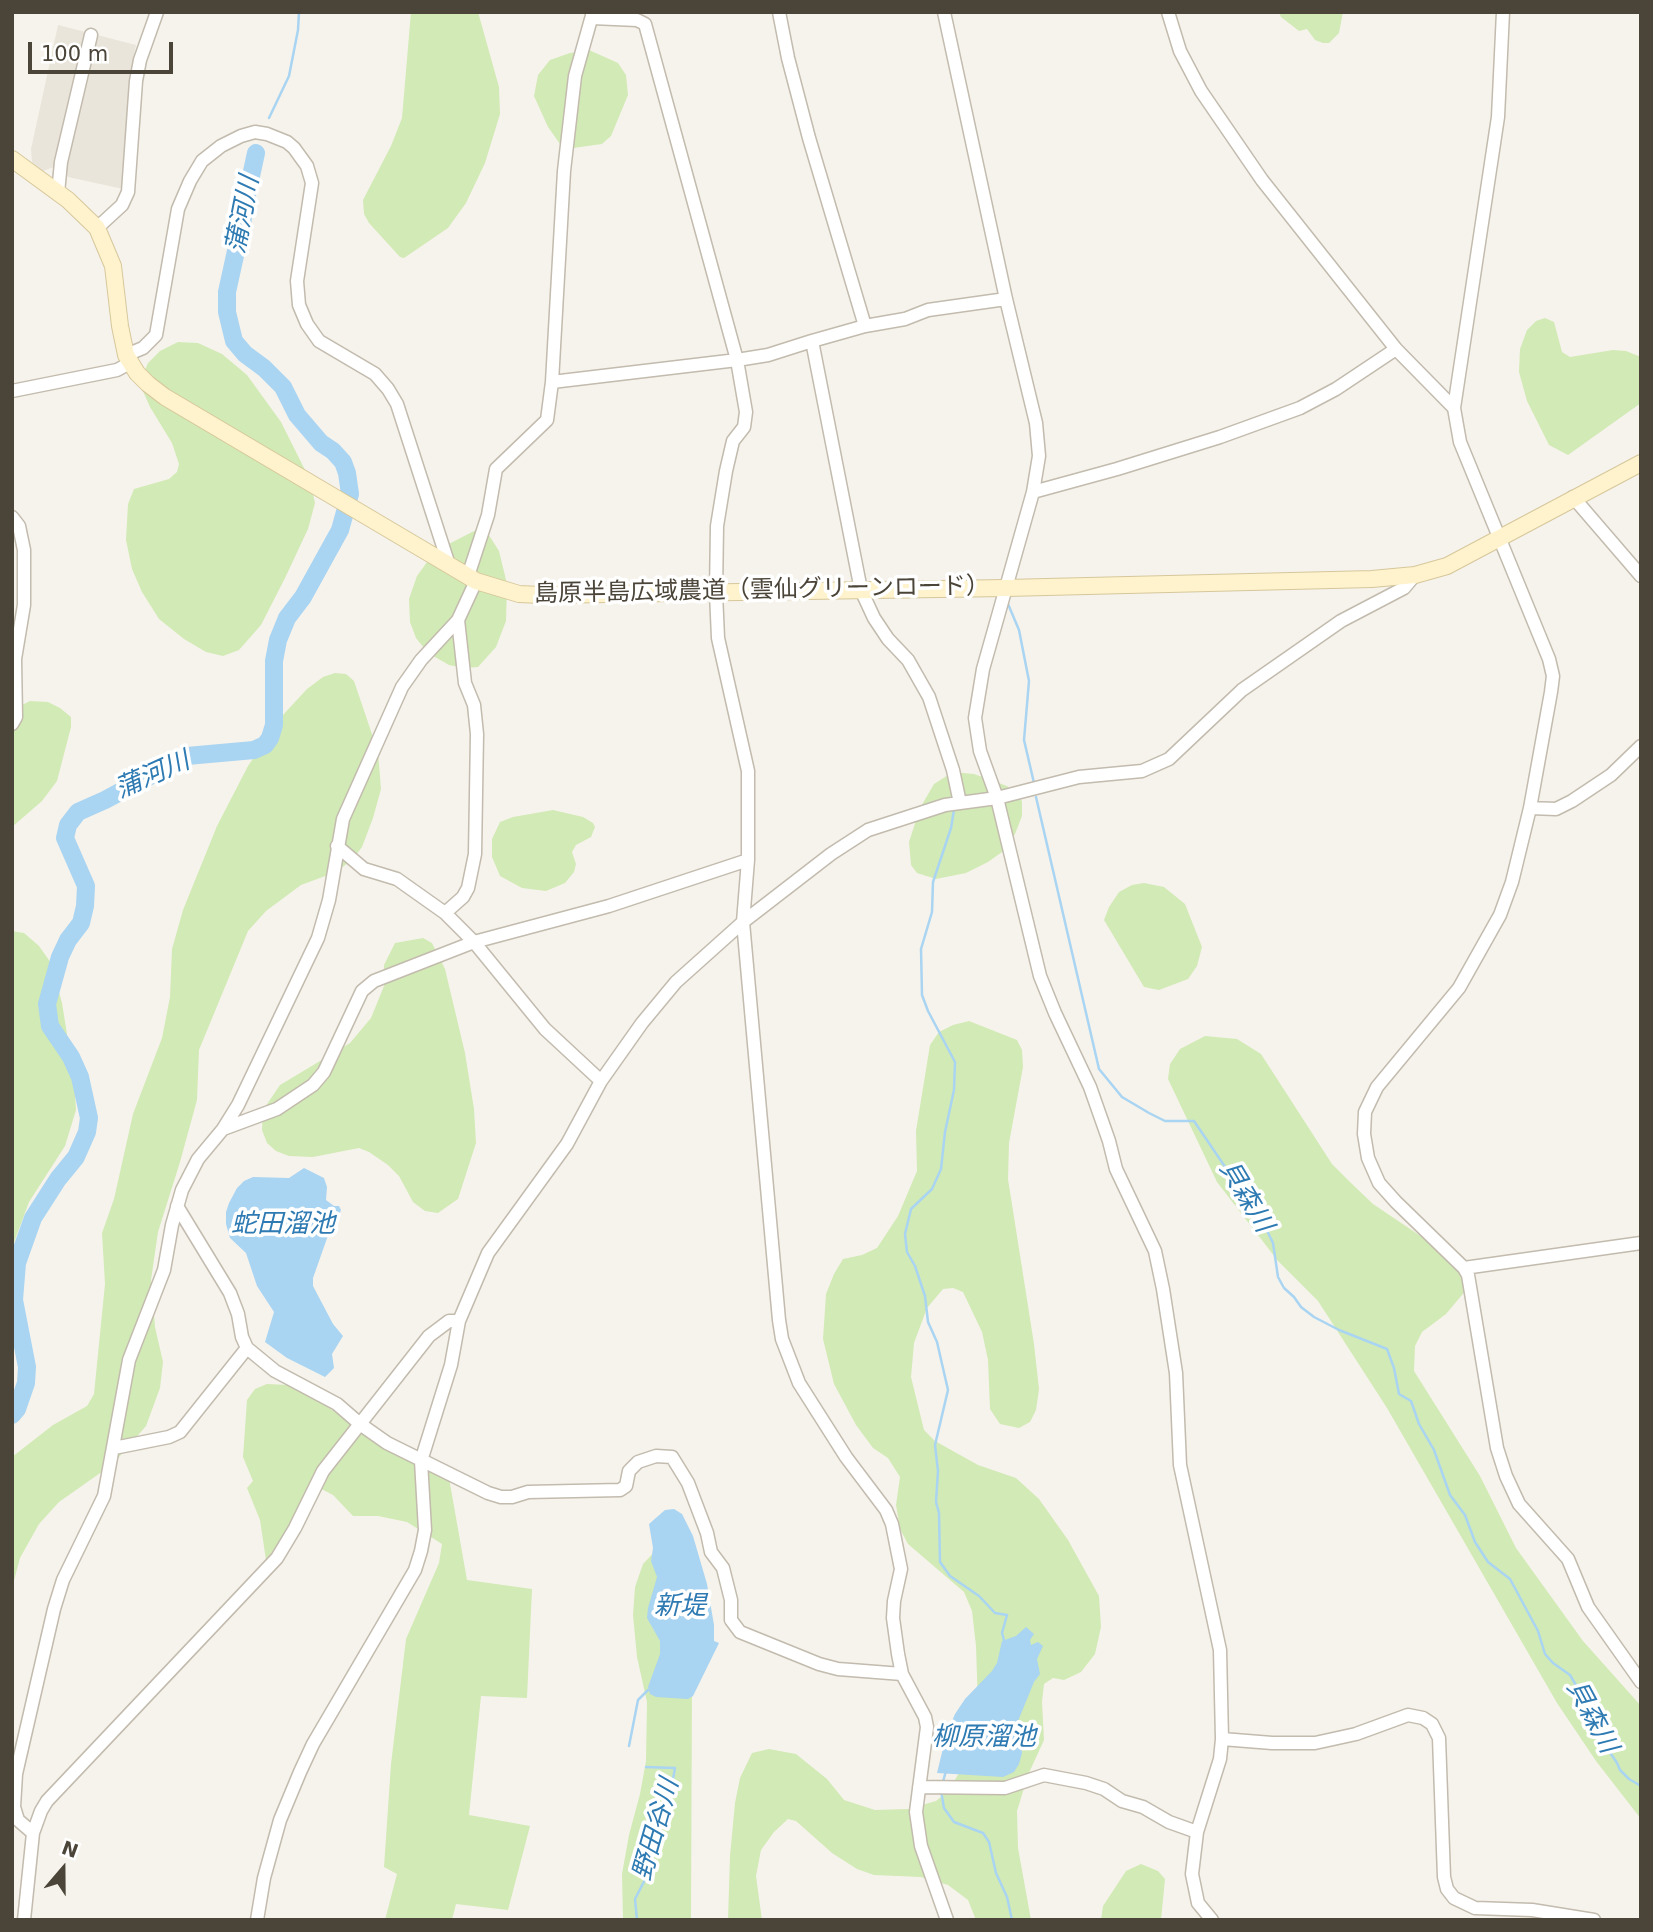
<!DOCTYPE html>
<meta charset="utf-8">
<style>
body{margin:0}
#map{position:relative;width:1653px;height:1932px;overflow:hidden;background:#f6f3ec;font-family:"DejaVu Sans",sans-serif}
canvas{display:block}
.frame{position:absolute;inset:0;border:14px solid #4b4439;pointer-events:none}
.north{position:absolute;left:28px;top:1834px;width:70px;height:70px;-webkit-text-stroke:5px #fff;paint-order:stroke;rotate:20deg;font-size:19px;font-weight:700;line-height:28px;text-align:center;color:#4b4439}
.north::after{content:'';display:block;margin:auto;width:24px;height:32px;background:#4b4439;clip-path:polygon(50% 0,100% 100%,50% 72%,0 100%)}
.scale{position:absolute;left:28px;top:42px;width:145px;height:32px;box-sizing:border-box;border:4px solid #4b4439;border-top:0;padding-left:9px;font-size:21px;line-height:24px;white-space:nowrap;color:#4b4439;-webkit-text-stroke:5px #fff;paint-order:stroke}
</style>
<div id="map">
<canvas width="1653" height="1932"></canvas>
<div class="frame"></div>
<div class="north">N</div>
<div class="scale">100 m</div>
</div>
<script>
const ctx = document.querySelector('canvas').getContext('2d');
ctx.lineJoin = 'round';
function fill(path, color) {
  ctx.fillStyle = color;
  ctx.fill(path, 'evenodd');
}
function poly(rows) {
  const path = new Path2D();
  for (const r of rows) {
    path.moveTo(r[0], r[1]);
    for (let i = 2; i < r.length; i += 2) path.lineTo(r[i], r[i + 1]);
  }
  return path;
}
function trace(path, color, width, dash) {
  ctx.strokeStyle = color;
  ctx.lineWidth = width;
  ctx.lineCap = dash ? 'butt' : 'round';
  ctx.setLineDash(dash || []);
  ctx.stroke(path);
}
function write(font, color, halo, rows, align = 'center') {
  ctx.font = font + ' "DejaVu Sans","Noto Sans JP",sans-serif';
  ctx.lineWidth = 7;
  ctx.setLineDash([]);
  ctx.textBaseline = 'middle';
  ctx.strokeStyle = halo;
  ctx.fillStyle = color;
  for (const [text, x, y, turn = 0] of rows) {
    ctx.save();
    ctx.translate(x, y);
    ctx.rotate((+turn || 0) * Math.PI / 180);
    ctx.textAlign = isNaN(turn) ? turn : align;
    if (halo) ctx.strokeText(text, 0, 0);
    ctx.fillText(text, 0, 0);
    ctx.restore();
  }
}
const residential = poly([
 [58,25,136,45,129,77,123,189,68,177,64,170,54,167,43,171,32,162,31,149]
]);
const green = poly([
 [411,12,478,12,499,87,500,114,485,163,466,203,448,228,404,258,400,257,369,223,364,214,363,200,391,146,402,118],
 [1279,12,1343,12,1339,33,1329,43,1323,43,1315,40,1307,29,1299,31,1281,17],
 [589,50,618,63,626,75,628,95,611,136,602,144,573,148,560,144,548,127,534,96,538,75,550,60,570,53],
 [1545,318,1554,322,1562,352,1570,357,1613,350,1626,351,1641,357,1641,403,1568,455,1549,445,1527,401,1519,372,1520,349,1527,330,1536,321],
 [178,342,198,343,222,354,247,375,281,422,310,480,315,503,308,529,285,578,261,625,239,650,223,656,206,652,184,639,159,619,142,592,132,569,126,540,128,504,134,489,169,479,177,472,179,464,172,443,150,407,142,389,141,379,148,363,160,351],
 [480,528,487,532,499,551,507,584,506,621,496,647,478,667,464,668,449,665,428,653,416,638,410,622,409,599,417,576,435,551],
 [335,673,346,674,354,681,378,752,381,789,373,818,362,847,353,859,336,872,301,885,266,911,248,931,199,1050,197,1100,180,1162,158,1232,151,1280,155,1327,163,1362,160,1388,146,1426,113,1464,59,1502,39,1524,20,1558,12,1588,12,1457,53,1425,87,1406,94,1394,105,1284,102,1233,114,1199,133,1114,162,1038,170,997,172,949,183,910,217,826,248,766,282,716,307,689,323,677],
 [30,701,48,702,60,708,71,717,71,727,57,781,42,801,12,827,12,710],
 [953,772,974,774,1007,786,1022,801,1022,816,1015,834,1002,852,988,862,966,873,936,879,917,873,911,865,909,842,920,808,934,784],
 [553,810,583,817,593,823,595,827,591,837,576,845,572,852,576,864,574,872,565,883,546,891,522,888,500,876,492,857,492,839,500,822,513,817],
 [1144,883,1164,887,1185,904,1202,947,1197,966,1188,979,1159,990,1144,987,1104,920,1109,907,1119,892,1132,885],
 [12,931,24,933,39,946,51,963,62,1003,74,1078,76,1110,65,1146,29,1202,12,1248],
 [423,938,432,943,445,969,465,1053,474,1109,476,1143,458,1199,438,1213,425,1211,413,1202,399,1176,388,1165,369,1152,359,1148,313,1157,289,1156,276,1151,267,1143,262,1130,263,1110,280,1085,350,1043,371,1018,384,986,384,965,395,943],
 [969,1021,1017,1040,1022,1050,1023,1067,1009,1143,1008,1179,1034,1344,1039,1389,1036,1410,1030,1422,1019,1428,1000,1424,990,1409,988,1360,982,1332,963,1292,953,1288,943,1289,927,1308,914,1343,911,1377,924,1430,935,1441,978,1465,1016,1478,1039,1499,1068,1540,1099,1596,1101,1627,1095,1654,1081,1672,1064,1680,1053,1678,1044,1684,1042,1702,1044,1740,1028,1775,1017,1811,1018,1848,1031,1920,976,1920,968,1900,948,1885,921,1877,874,1875,857,1869,832,1853,796,1821,788,1819,774,1832,761,1850,756,1876,762,1920,728,1920,730,1856,735,1803,740,1778,752,1753,769,1749,796,1754,827,1779,844,1800,875,1810,908,1809,936,1801,948,1791,961,1770,978,1706,976,1646,972,1611,964,1592,908,1544,900,1529,896,1505,900,1477,888,1458,873,1448,856,1425,834,1384,823,1339,826,1294,834,1274,843,1259,862,1255,877,1248,898,1216,917,1171,916,1131,930,1045,939,1032,953,1025],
 [1205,1036,1237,1039,1261,1054,1332,1164,1351,1183,1373,1204,1422,1237,1471,1263,1467,1289,1446,1314,1422,1332,1415,1346,1414,1371,1480,1476,1516,1548,1583,1641,1641,1706,1641,1819,1596,1761,1557,1703,1387,1408,1318,1301,1278,1261,1217,1182,1168,1079,1170,1064,1180,1049],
 [267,1384,288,1385,318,1400,396,1455,449,1478,467,1580,532,1589,527,1698,481,1696,469,1815,530,1826,508,1910,456,1904,452,1920,385,1920,397,1874,384,1867,391,1764,406,1639,439,1563,442,1544,407,1522,378,1516,353,1516,333,1495,312,1484,289,1530,266,1560,260,1520,247,1488,253,1481,243,1457,247,1400,255,1389],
 [657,1549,692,1678,691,1920,623,1920,622,1874,629,1835,640,1794,646,1761,647,1702,637,1657,633,1615,635,1587,643,1564],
 [1141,1864,1158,1871,1165,1879,1161,1920,1101,1920,1103,1906,1126,1871]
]);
const water = poly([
 [304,1168,324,1178,327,1187,326,1200,334,1206,339,1206,341,1210,336,1224,331,1227,313,1278,313,1286,333,1324,343,1336,332,1354,334,1368,325,1377,287,1358,265,1342,274,1312,257,1286,246,1253,230,1238,226,1224,226,1212,229,1203,237,1188,244,1181,253,1177,289,1178],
 [674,1509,682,1514,693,1536,707,1584,714,1625,714,1641,719,1643,693,1696,688,1699,656,1697,650,1694,648,1687,660,1654,660,1641,647,1618,648,1608,657,1577,651,1561,653,1548,649,1524,665,1510],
 [1026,1627,1034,1634,1030,1640,1031,1645,1038,1642,1043,1646,1037,1659,1040,1674,1034,1682,1018,1721,1022,1753,1019,1764,1014,1772,1003,1777,937,1773,947,1732,955,1714,965,1699,992,1671,997,1663,1002,1641,1016,1636]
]);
const stream = poly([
 [269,118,289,76,298,30,299,12],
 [1008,604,1019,630,1029,681,1024,740,1034,783],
 [1036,797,1099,1069,1122,1097,1149,1113,1165,1121,1194,1121,1236,1183,1252,1200,1273,1243,1278,1277,1284,1288,1294,1297,1301,1307,1314,1317,1339,1330,1387,1349,1394,1368,1399,1394,1411,1401,1419,1424,1434,1450,1450,1495,1465,1515,1475,1542,1488,1562,1510,1579,1538,1631,1545,1654,1553,1663,1570,1675,1577,1687,1583,1712,1617,1763,1620,1770,1629,1779,1641,1786],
 [954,810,951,828,933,882,932,912,921,949,922,995,928,1011,955,1062,954,1090,945,1132,941,1169,932,1189,911,1209,905,1234,907,1252,915,1266,925,1296,928,1322,937,1342,948,1390,935,1445,938,1471,936,1502,939,1513,940,1562,950,1576,979,1596,995,1613,1007,1615,1002,1633,1004,1640],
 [629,1746,638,1700,648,1690],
 [942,1785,946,1771],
 [941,1791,944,1808,954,1822,983,1833,989,1842,996,1873,1007,1897,1012,1920],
 [637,1920,635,1899,650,1870,649,1854,668,1807,675,1768,646,1767]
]);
const river = poly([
 [12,1415,17,1409,26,1383,27,1367,14,1300,17,1263,33,1218,58,1179,76,1157,87,1132,89,1118,80,1077,71,1057,50,1026,47,1004,60,957,68,940,81,923,85,906,86,886,65,838,68,825,78,812,105,800,187,756,254,750,265,745,270,738,274,725,274,661,278,640,287,618,303,597,340,530,350,494,347,473,343,462,333,451,321,443,297,415,283,387,264,368,245,354,234,341,227,312,227,292,236,251,242,239,243,213,256,153]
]);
const street = poly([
 [779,12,788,58,809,138,865,326,812,341,861,590,874,618,888,639,908,660,929,697,953,770,960,803],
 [944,12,1006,299,1036,423,1039,456,1033,492,983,669,975,718,980,751,997,798,1040,976,1055,1013,1090,1087,1109,1141,1116,1169,1155,1251,1163,1289,1176,1373,1180,1465,1220,1650,1222,1739,1220,1759,1197,1832,1192,1874,1198,1903,1212,1920],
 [1168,12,1180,51,1201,91,1262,180,1396,349,1454,408],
 [1503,12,1498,117,1454,408,1460,442,1549,659,1553,676,1551,692,1530,808,1512,882,1500,915,1459,988,1377,1087,1365,1112,1364,1134,1368,1158,1379,1183,1396,1202,1464,1268,1468,1275,1497,1448,1506,1476,1519,1504,1568,1559,1588,1607,1641,1682],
 [592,18,637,20,645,24,737,360,746,412,744,427,733,441,726,471,717,526,716,593,718,638,748,771,748,860,743,922,779,1320,782,1339,799,1383,846,1457,886,1510,892,1524,901,1569,894,1601,893,1618,898,1654,902,1674,925,1717,927,1727,916,1812,921,1846,947,1920],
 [58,193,61,162,91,35],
 [97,228,122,205,128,192,136,81,140,60,157,12],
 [865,326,905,319,928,310,1006,299],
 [126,355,143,348,156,335,178,209,190,181,202,161,221,146,241,136,255,132,267,134,287,142,294,148,307,166,312,183,297,281,299,305,307,324,319,341,375,374,388,389,397,404,449,565],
 [552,382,737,360,768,355,812,341],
 [12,391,117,370,130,363],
 [1033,492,1117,469,1220,437,1300,408,1336,389,1396,349],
 [1573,497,1641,576],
 [12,517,19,526,24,550,24,605,15,659,16,717,12,724],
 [468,576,488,515,496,469,547,420,552,382,564,171,575,76,593,12],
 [1530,808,1556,809,1572,801,1611,775,1641,746],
 [337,846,364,869,397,879,445,913,474,942,545,1029,601,1081],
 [445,913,463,897,468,888,475,854,477,734,474,705,465,683,458,620],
 [223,1129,277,1109,313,1085,324,1072,362,991,374,981,474,942,609,906,748,860],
 [177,1206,230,1293,238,1314,242,1337,247,1348,275,1371,337,1404,360,1424,387,1443,488,1493,501,1497,512,1497,528,1492,620,1490,626,1486,629,1471,638,1462,656,1456,672,1457,688,1483,707,1533,711,1552,723,1568,731,1600,731,1620,740,1632,819,1664,838,1669,902,1674],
 [1464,1268,1641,1243],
 [114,1448,169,1437,180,1432,247,1348],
 [1222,1739,1272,1743,1315,1743,1356,1734,1408,1715,1423,1718,1432,1724,1439,1738,1444,1877,1447,1889,1454,1898,1475,1908,1532,1910,1594,1920],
 [919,1787,1005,1788,1044,1775,1086,1783,1104,1789,1122,1801,1143,1807,1169,1822,1197,1832],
 [33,1833,18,1820,14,1807,16,1774,54,1609,63,1580,104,1496,129,1360,164,1270,172,1225,182,1190,198,1159,223,1129,238,1105,318,938,329,900,343,819,402,687,421,660,458,620,476,581],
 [24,1920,33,1833,41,1811,47,1801,277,1558,295,1528,323,1471,429,1336,449,1321,459,1321],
 [257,1920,264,1878,280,1820,300,1772,313,1744,415,1570,421,1551,425,1530,421,1461,451,1365,459,1321,488,1253,567,1144,601,1081,642,1023,676,982,743,922,831,854,868,830,945,805,997,798,1079,777,1142,771,1169,759,1242,690,1341,621,1404,588,1415,575]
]);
const secondary = poly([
 [12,159,68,200,97,228,113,266,120,326,126,355,137,373,148,384,165,397,476,581,519,594,541,595,1006,588,1372,579,1415,575,1447,566,1641,463]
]);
const streetNames = [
 ["島原半島広域農道（雲仙グリーンロード）",762,591,-1]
];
const waterNames = [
 ["蒲河川",244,215,-79],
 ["蒲河川",153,776,-24],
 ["貝森川",1245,1197,59],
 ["蛇田溜池",283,1225],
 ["新堤",680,1607],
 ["貝森川",1591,1717,62],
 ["柳原溜池",984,1738],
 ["野田谷川",657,1830,-74]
];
fill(residential, '#eae5da');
fill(green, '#d2eab5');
fill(water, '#a9d4f2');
trace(stream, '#a9d4f2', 2.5);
trace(river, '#a9d4f2', 18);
trace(street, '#c2bbae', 15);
trace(secondary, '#d6c79b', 18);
trace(street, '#fff', 12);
trace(secondary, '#fff3cd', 16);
write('24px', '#4b4439', '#fff', streetNames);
write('italic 26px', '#2e7ab2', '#fff', waterNames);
</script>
